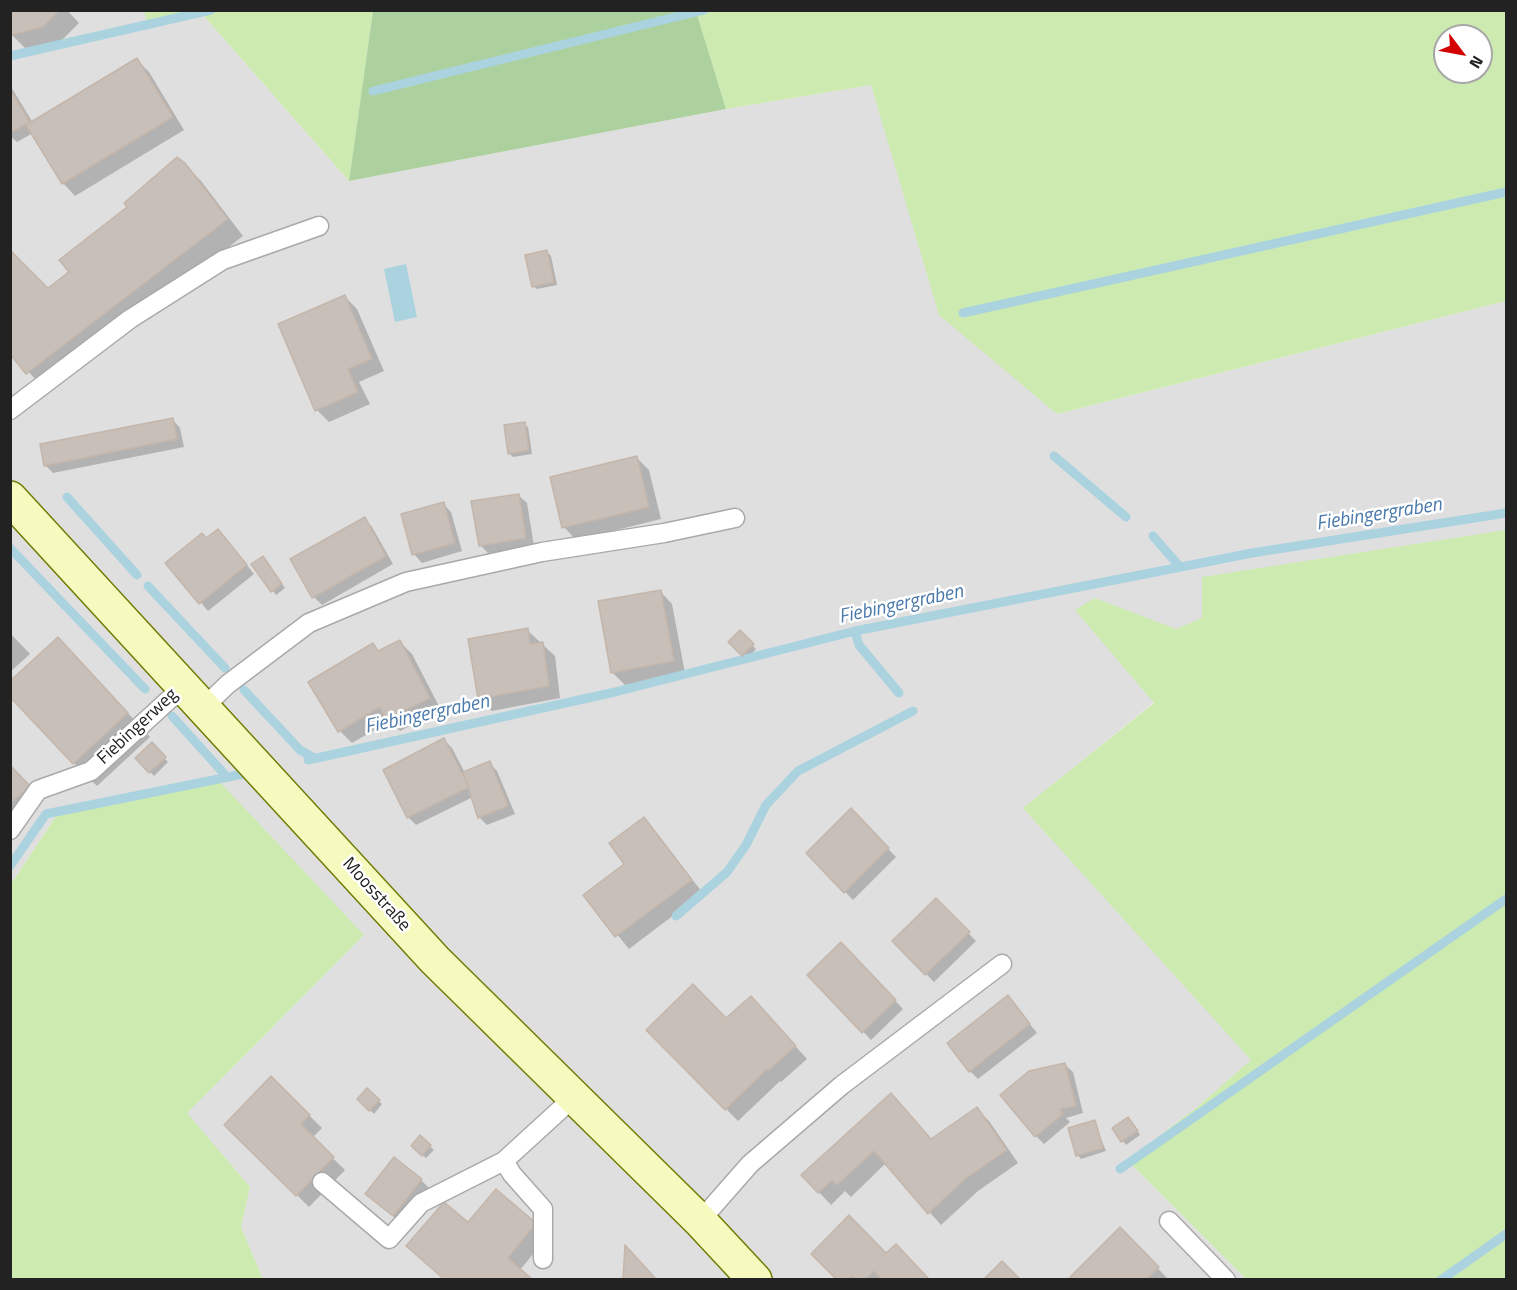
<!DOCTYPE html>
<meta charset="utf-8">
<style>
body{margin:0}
#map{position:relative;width:1517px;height:1290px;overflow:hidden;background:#f2efe9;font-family:"Titillium Web",sans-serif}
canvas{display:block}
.frame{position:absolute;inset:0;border:12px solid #222;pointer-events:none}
.north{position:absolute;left:1433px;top:24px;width:60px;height:60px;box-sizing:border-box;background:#fff;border:2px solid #a7a7a7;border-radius:50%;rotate:122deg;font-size:16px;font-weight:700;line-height:24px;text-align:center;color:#222}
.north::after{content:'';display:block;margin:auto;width:21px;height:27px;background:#d40000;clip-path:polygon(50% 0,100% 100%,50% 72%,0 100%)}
</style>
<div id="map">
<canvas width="1517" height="1290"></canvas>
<div class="frame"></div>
<div class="north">N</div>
</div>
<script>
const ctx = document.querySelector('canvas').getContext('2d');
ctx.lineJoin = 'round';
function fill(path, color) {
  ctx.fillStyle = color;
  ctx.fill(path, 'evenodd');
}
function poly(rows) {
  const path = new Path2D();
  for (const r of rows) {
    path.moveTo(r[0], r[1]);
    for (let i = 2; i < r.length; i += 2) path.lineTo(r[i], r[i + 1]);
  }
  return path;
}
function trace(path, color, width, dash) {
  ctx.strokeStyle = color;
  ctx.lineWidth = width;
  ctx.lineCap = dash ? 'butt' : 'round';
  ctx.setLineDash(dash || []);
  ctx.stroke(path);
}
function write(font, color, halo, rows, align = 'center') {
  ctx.font = font + ' "Titillium Web",sans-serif';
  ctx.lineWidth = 5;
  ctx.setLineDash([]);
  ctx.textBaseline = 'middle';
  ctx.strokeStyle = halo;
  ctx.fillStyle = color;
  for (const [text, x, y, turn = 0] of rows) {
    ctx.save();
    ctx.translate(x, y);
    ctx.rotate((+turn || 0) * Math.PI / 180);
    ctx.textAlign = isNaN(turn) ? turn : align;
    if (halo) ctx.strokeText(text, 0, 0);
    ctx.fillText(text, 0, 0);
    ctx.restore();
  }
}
const residential = poly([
 [11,11,144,11,148,22,202,14,349,181,726,109,871,85,1057,414,1506,301,1506,530,1203,618,1154,702,1024,808,1252,1060,1195,1109,1127,1160,1246,1279,263,1279,241,1227,250,1187,186,1113,364,935,60,810,11,884]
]);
const grass = poly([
 [144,11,373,11,349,181,202,14,147,22],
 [696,11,1506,11,1506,301,1057,414,939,315,871,85,726,109],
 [1445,36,1481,36,1481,72,1445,72],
 [1506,530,1506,1279,1246,1279,1127,1160,1195,1109,1251,1060,1023,808,1154,703,1075,610,1095,598,1176,629,1202,618,1202,577],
 [218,780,364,935,187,1113,250,1187,241,1227,263,1279,11,1279,11,884,60,810]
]);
const forest = poly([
 [373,11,696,11,726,109,349,181]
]);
const water = poly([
 [406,264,417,317,395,322,384,269]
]);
const shadow = poly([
 [10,10,67,10,79,23,59,43,28,51,10,33],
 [137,60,149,72,184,130,75,196,63,183,33,133,17,142,10,136,10,85,33,123],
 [184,164,201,181,243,236,44,389,14,355,10,358,10,251,48,290],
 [547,252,551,256,557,285,537,289,533,286],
 [345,297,357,309,384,371,359,382,370,404,329,422,317,410],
 [172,419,180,428,184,447,53,473,45,465],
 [524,424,528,427,532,454,513,457,509,453],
 [636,457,649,470,661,519,576,540,564,527],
 [518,495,527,503,534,546,488,553,480,545],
 [443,504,451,512,462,551,422,563,414,554],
 [364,519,372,527,393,564,322,605,314,597],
 [226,539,254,574,208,611,168,563],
 [266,562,285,588,276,595,253,565],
 [660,591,672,604,685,673,625,685,612,672],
 [527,630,555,656,560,698,492,711,479,698],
 [10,633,30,654,10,672],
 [740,633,756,649,747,659,730,642],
 [400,642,412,654,441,710,400,731,390,721,352,743,340,731,310,682,373,645,380,652],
 [81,662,150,737,97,786,74,763],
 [444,740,452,748,465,773,489,763,497,771,515,814,487,825,479,817,471,798,416,825,408,817],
 [152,745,168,762,154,776,137,758],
 [10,767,41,799,10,828],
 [851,810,896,857,853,900,808,853],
 [644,819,703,893,629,949,585,895,627,865],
 [936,900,976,941,934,982,894,941],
 [841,944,903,1009,871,1040,809,975],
 [1008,997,1037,1033,978,1079,970,1071],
 [763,1010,807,1059,781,1082,780,1081,738,1121,649,1030,726,1020],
 [1064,1064,1073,1072,1083,1113,1066,1118,1070,1122,1044,1144,1036,1136],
 [271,1078,322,1128,312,1138,345,1170,309,1207,226,1125],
 [367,1090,382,1104,374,1114,359,1099],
 [891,1095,932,1140,977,1109,989,1121,1018,1163,978,1191,941,1225,886,1163,851,1197,845,1191,831,1205,803,1175],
 [1094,1122,1106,1151,1081,1159,1078,1155],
 [1132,1123,1140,1135,1126,1145,1114,1129],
 [420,1137,434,1150,426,1158,413,1146],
 [421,1180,429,1188,402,1223,375,1202],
 [496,1191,547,1237,520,1270,468,1224],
 [1120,1229,1169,1280,1074,1280],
 [896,1246,929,1280,839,1280,886,1255]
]);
const stream = poly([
 [10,56,211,10],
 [373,91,704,10],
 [963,313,1506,192],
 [1054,456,1126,517],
 [67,497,137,575],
 [1153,536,1180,567],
 [10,548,145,689],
 [148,586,225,668],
 [855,631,859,645,899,693],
 [244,690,300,750,314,758],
 [172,716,227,777],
 [308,760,615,692,855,631,1252,553,1506,513],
 [10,866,46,814,243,774],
 [676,916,727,872,746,845,766,805,798,771,913,711],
 [1120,1169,1506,899],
 [1441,1280,1506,1234]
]);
const building = poly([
 [10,10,60,10,43,27,11,35,10,10],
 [137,58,173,117,62,184,26,125,137,58],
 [10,89,30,122,10,133,10,89],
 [177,157,185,163,228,219,26,374,10,354,10,250,48,288,69,272,59,260,127,207,124,203,177,157],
 [547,250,554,282,532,287,525,255,547,250],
 [345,295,372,359,348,369,358,392,315,411,278,324,345,295],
 [173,418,177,439,44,466,40,444,173,418],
 [525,422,529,450,508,454,504,425,525,422],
 [637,456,649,507,562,528,550,477,637,456],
 [519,494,526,538,479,546,471,501,519,494],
 [444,502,455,543,412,555,401,514,444,502],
 [365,517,386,556,312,598,290,559,365,517],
 [218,529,247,565,199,604,165,563,202,533,206,538,218,529],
 [263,556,282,584,271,592,251,564,263,556],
 [661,590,674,661,611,673,598,601,661,590],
 [528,628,530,644,543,642,549,686,478,699,468,639,528,628],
 [740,630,754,644,742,656,728,642,740,630],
 [58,637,128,713,73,764,10,697,10,681,58,637],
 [400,640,430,698,386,720,380,707,338,732,308,682,373,643,378,651,400,640],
 [444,738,469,787,407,818,383,770,444,738],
 [152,742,166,757,149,773,135,758,152,742],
 [490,761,508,806,478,818,463,772,490,761],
 [10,765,30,786,10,804,10,765],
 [851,808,889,848,844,893,806,853,851,808],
 [644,817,692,880,615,937,583,895,624,864,609,843,644,817],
 [936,898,970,932,925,975,892,941,936,898],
 [841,942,896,1000,862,1033,807,975,841,942],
 [693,984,726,1018,751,996,796,1046,768,1071,767,1069,725,1110,646,1030,693,984],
 [1008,995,1030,1024,969,1072,947,1043,1008,995],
 [1065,1063,1076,1106,1060,1109,1063,1114,1035,1137,1000,1095,1029,1071,1065,1063],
 [271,1076,310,1115,301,1124,334,1157,296,1196,224,1125,271,1076],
 [367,1088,380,1100,369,1111,357,1099,367,1088],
 [891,1093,931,1139,977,1107,1007,1150,965,1179,928,1214,874,1151,837,1185,832,1180,818,1193,801,1175,891,1093],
 [1128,1117,1138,1131,1121,1142,1112,1128,1128,1117],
 [1095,1120,1103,1148,1076,1156,1068,1128,1095,1120],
 [420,1135,431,1145,422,1156,411,1146,420,1135],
 [394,1157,422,1179,393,1216,365,1194,394,1157],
 [496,1189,536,1223,508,1258,533,1280,445,1280,406,1246,444,1202,468,1222,496,1189],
 [849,1215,886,1253,896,1244,929,1279,882,1280,874,1271,865,1280,855,1280,852,1276,848,1280,837,1280,811,1254,849,1215],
 [1120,1227,1159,1267,1146,1280,1072,1280,1070,1277,1120,1227],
 [625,1245,657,1280,623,1280,625,1245],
 [1002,1261,1021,1280,983,1280,1002,1261]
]);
const lane = poly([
 [10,410,130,319,223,260,319,226],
 [204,707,228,684,309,623,406,582,542,552,664,533,735,518],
 [10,830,38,790,91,771,184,686],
 [504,1161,512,1174,543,1209,543,1259],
 [322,1182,389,1239,421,1203,504,1161,573,1098],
 [700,1221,750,1164,842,1085,1002,964],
 [1169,1221,1226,1280]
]);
const secondary = poly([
 [10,498,435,960,700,1221,755,1280]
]);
const streetNames = [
 ["Fiebingerweg",138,727,-43],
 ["Moosstraße",376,895,48]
];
const waterNames = [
 ["Fiebingergraben",1379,515,-9],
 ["Fiebingergraben",901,605,-12],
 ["Fiebingergraben",427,715,-12]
];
fill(residential, '#e0dfdf');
fill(grass, '#cdebb0');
fill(forest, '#add19e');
fill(water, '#aad3df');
fill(shadow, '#0003');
trace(stream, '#aad3df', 9);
fill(building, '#c7bfb8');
trace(building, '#c4b6ab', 1.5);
trace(lane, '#a9a9a9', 21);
trace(secondary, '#707d05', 36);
trace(lane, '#fff', 18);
trace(secondary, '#f7fabf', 33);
write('18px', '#222', '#fff', streetNames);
write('italic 20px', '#4a7aab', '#fff', waterNames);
</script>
